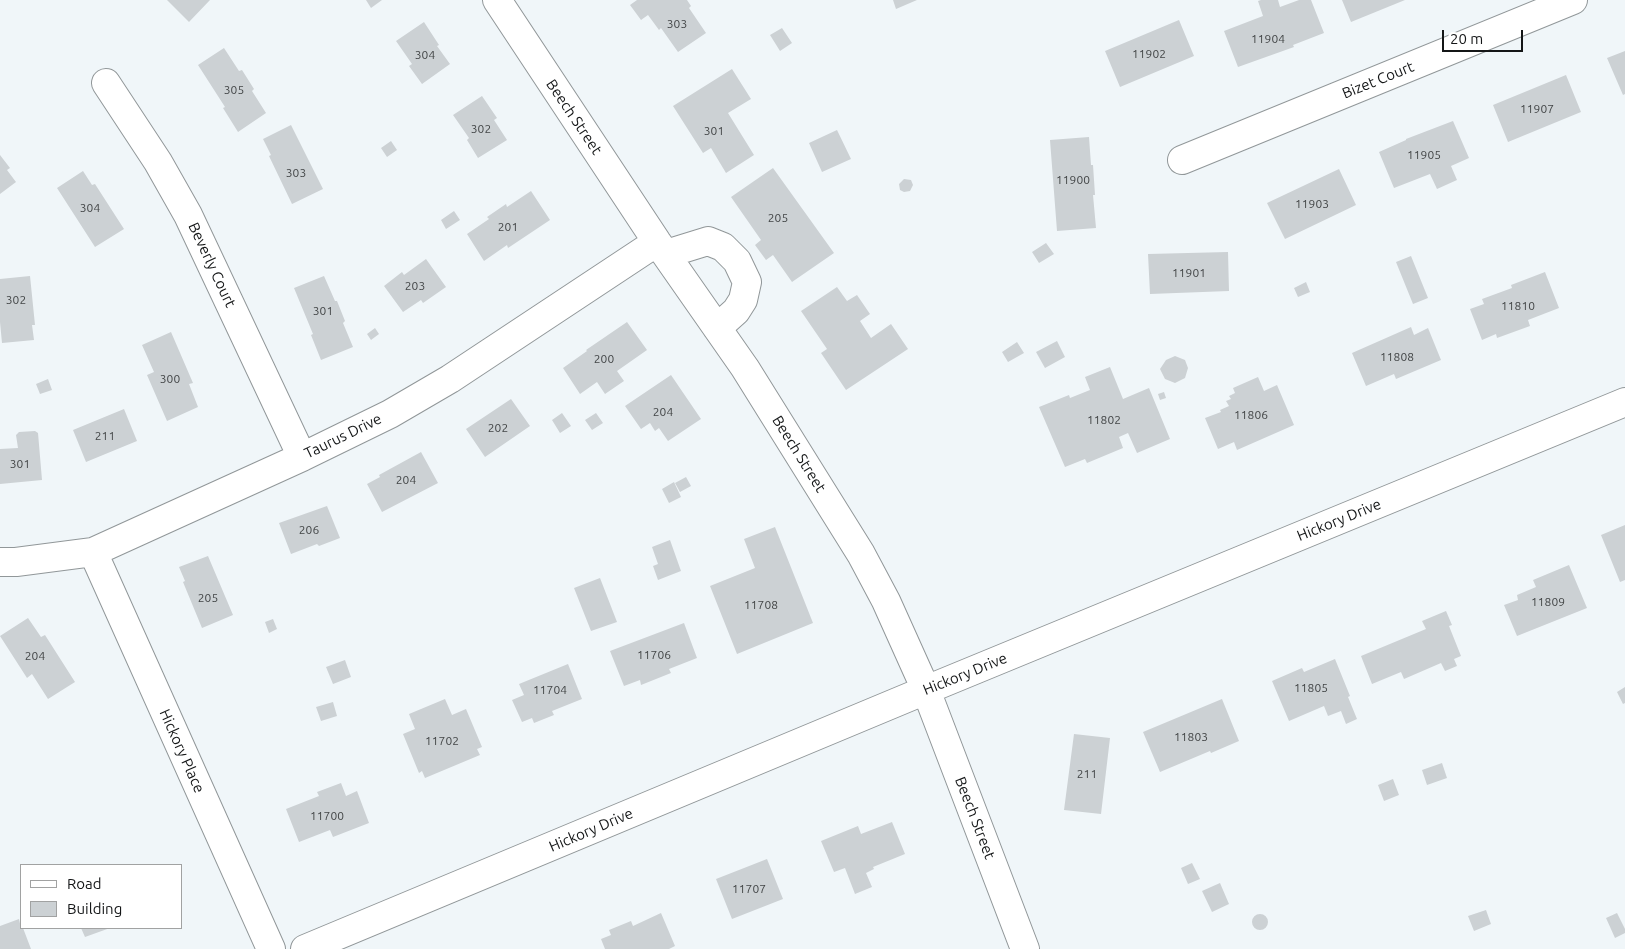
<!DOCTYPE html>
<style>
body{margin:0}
#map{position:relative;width:1625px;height:949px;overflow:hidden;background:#f0f6f9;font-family:Ubuntu,sans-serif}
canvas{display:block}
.legend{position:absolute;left:20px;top:864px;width:162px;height:65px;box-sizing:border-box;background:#fff;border:1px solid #a1a2a2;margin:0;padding:6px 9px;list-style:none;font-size:15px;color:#141617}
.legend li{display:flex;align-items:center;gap:10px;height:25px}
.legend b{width:25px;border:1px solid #a1a2a2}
.scale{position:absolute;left:1442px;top:30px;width:81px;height:22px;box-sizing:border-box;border:2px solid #141617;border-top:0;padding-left:6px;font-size:15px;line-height:18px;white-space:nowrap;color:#141617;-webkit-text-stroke:4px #fff;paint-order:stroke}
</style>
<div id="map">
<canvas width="1625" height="949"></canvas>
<ul class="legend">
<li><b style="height:6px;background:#fff"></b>Road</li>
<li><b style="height:14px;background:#ccd1d4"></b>Building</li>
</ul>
<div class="scale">20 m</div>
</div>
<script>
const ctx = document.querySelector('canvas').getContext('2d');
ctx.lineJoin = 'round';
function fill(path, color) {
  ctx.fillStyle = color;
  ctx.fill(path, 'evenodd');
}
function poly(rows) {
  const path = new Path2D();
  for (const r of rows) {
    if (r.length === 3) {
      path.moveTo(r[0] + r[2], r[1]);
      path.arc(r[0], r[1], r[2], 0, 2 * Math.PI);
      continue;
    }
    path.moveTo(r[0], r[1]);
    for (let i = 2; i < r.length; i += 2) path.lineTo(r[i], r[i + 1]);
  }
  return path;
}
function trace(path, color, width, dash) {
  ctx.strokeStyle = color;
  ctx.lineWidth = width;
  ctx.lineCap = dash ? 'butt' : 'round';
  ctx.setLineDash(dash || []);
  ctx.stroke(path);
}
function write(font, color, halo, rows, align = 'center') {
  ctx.font = font + ' Ubuntu,sans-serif';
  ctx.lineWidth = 5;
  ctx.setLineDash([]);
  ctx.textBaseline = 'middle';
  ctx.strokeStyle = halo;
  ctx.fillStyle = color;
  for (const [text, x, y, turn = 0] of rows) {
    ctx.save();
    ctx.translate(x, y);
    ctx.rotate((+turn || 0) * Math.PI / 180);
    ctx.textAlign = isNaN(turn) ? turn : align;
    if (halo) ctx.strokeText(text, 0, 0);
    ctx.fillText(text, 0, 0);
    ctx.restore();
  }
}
const building = poly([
 [167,0,210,0,189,22],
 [366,0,382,0,371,8],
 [637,0,687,0,691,6,689,8,706,33,678,52,661,28,659,30,648,15,641,20,630,5],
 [893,0,917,0,896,9],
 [1261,0,1278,0,1280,7,1299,0,1311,0,1324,33,1293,45,1294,47,1238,67,1224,31,1263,16,1258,1],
 [1342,0,1405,0,1351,22],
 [1179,20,1194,56,1120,87,1105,51],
 [424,22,439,45,437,46,450,64,422,84,409,66,412,64,396,41],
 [782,28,792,43,780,51,770,35],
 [224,48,239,71,242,70,254,89,252,91,266,113,238,132,223,108,225,107,198,65],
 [1625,51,1625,94,1623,95,1607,58],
 [732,69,751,99,728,113,754,155,726,173,711,148,703,153,673,106],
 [1566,75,1581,112,1508,142,1493,105],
 [482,96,497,118,494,120,507,140,478,158,467,140,469,138,453,115],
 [1453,121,1469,158,1451,166,1457,180,1437,189,1430,174,1394,188,1379,152,1406,140,1406,139],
 [291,125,323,189,292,204,269,156,271,155,263,139],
 [837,130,851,159,822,172,809,143],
 [1089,137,1091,165,1093,165,1095,195,1093,195,1096,228,1057,231,1050,140],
 [391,141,397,150,387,157,381,148],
 [0,155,10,168,7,170,16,182,0,194],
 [773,168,834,253,792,282,773,255,766,260,755,245,761,240,731,197],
 [1339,169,1356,205,1285,239,1267,203],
 [83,171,92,185,95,184,124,229,95,247,57,188],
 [904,179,911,180,913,185,910,191,904,192,900,190,899,184],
 [531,191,550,220,508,248,507,245,484,261,467,234,489,219,487,217,506,204,507,207],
 [454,211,460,220,446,229,441,220],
 [1046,243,1054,254,1039,263,1032,252],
 [1228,252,1229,291,1150,294,1148,254],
 [1411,256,1428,298,1413,304,1396,262],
 [426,259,446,287,423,303,421,300,403,312,384,286,402,272,404,275],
 [1545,272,1559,308,1528,320,1530,326,1497,338,1496,334,1482,340,1470,309,1484,304,1482,299,1512,288,1511,285],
 [30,276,35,325,32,325,34,340,2,343,0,322,0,279],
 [324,276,335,301,337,301,345,321,343,323,353,347,321,360,311,335,313,334,294,288],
 [1306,282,1310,292,1298,297,1294,288],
 [837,287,847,301,857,295,870,314,860,321,871,338,891,324,908,349,846,390,821,353,827,349,801,311],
 [627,322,647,350,617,371,624,381,605,394,597,382,580,394,563,368,587,351,586,350],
 [1411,327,1414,335,1428,328,1441,360,1396,379,1394,374,1366,386,1352,353],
 [375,328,379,334,371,340,367,334],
 [171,332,193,383,189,384,198,407,167,421,147,375,154,372,142,345],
 [1057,341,1065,357,1045,368,1036,352],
 [1017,342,1024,353,1008,362,1002,352],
 [1175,356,1185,360,1188,368,1185,378,1175,383,1165,379,1160,369,1166,360],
 [1110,367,1123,399,1149,388,1170,439,1137,453,1128,433,1119,437,1123,448,1087,463,1085,459,1065,467,1039,407,1069,395,1070,398,1090,390,1085,377],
 [671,375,701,419,668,441,659,428,655,431,650,423,641,429,625,406],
 [1258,377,1264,391,1277,385,1294,425,1237,450,1234,442,1218,449,1205,418,1221,412,1220,410,1229,406,1226,401,1231,399,1229,396,1235,393,1233,388],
 [48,379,52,390,40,394,36,384],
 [1164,392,1166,398,1160,400,1158,394],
 [511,399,530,426,485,457,466,429],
 [124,409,137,441,86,462,73,430],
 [562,413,571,426,560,433,552,420],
 [596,413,603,423,592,430,585,420],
 [35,431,38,433,42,480,0,484,0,449,18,448,16,435,19,432],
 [421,452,438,483,382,512,367,484,380,477,379,475],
 [686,477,691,486,680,492,675,483],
 [674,482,681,497,669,503,662,489],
 [327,506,340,538,319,546,317,544,291,554,279,523],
 [1625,525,1625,580,1620,582,1601,535],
 [775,527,813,623,737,654,710,586,755,568,744,539],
 [670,540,681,571,658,580,653,566,658,564,652,547],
 [208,556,233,615,202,628,183,582,185,581,179,567],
 [1569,565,1587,608,1517,636,1504,605,1518,600,1517,595,1536,587,1533,580],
 [600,578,617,622,591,631,574,588],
 [1446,611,1452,625,1449,626,1461,656,1454,659,1457,666,1445,671,1441,663,1404,679,1401,672,1372,684,1361,656,1426,629,1422,621],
 [28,618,41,637,45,635,75,682,48,699,32,674,27,678,0,636],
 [273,619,277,629,269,633,265,622],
 [684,623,697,658,669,669,671,673,641,685,640,680,624,686,610,651],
 [1335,659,1350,696,1348,697,1357,719,1346,724,1341,711,1328,716,1324,706,1289,721,1272,681,1302,668,1304,672],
 [345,660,351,677,333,684,326,667],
 [568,664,582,699,552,711,554,715,534,723,532,718,522,722,512,700,524,695,519,684],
 [1625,687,1625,703,1623,704,1617,692],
 [445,699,452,715,466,709,482,747,477,749,480,755,425,778,422,771,419,773,403,734,415,729,409,714],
 [1222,699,1239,741,1211,753,1210,751,1160,772,1143,732],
 [333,702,337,716,321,721,316,707],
 [1074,734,1110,738,1101,814,1064,810],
 [1442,763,1447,778,1427,785,1422,770],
 [1393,779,1399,795,1384,801,1378,785],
 [341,783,346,796,357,791,369,823,333,837,330,830,299,842,286,809,319,796,317,792],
 [892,822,905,854,873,867,874,869,866,873,872,887,855,894,845,868,834,872,821,841,858,826,861,834],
 [767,859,783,899,732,919,716,879],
 [1192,863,1200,879,1188,884,1181,868],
 [1220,883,1229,904,1212,912,1202,891],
 [1486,910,1491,924,1474,931,1468,916],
 [661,913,675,946,669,949,605,949,601,939,611,935,609,930,631,921,633,926],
 [1617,913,1625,929,1625,933,1615,938,1606,918],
 [1260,922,8],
 [19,919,21,928,23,928,31,949,0,949,0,926],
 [81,928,110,928,85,937]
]);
const minor = poly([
 [497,0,657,242,745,368,861,554,886,601,926,690,1025,949],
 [106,83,158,162,188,215,302,457],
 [1182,160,1573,0],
 [666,254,708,241,723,247,737,261,747,282,743,300,736,311,717,328],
 [93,552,271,949],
 [0,562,16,562,93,552,302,457,390,414,450,379,657,242],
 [305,949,926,690,1625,402]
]);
const numberNames = [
 ["303",677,24],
 ["11904",1268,39],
 ["11902",1149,54],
 ["304",425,55],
 ["305",234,90],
 ["11907",1537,109],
 ["302",481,129],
 ["301",714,131],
 ["11905",1424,155],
 ["303",296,173],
 ["11900",1073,180],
 ["11903",1312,204],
 ["304",90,208],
 ["205",778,218],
 ["201",508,227],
 ["11901",1189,273],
 ["203",415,286],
 ["302",16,300],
 ["11810",1518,306],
 ["301",323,311],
 ["11808",1397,357],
 ["200",604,359],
 ["300",170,379],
 ["204",663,412],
 ["11806",1251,415],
 ["11802",1104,420],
 ["202",498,428],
 ["211",105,436],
 ["301",20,464],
 ["204",406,480],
 ["206",309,530],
 ["205",208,598],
 ["11809",1548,602],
 ["11708",761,605],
 ["11706",654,655],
 ["204",35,656],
 ["11805",1311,688],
 ["11704",550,690],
 ["11803",1191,737],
 ["11702",442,741],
 ["211",1087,774],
 ["11700",327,816],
 ["11707",749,889]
];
const streetNames = [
 ["Bizet Court",1378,80,-22],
 ["Beech Street",574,117,56],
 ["Beverly Court",212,265,65],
 ["Taurus Drive",343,436,-26],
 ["Beech Street",799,454,58],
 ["Hickory Drive",1339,520,-22],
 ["Hickory Drive",965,674,-22],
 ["Hickory Place",182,751,66],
 ["Beech Street",975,818,69],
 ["Hickory Drive",591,830,-23]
];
fill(building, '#ccd1d4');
trace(minor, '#919799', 30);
trace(minor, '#fff', 28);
write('12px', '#424546', null, numberNames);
write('15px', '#141617', '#fff', streetNames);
</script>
